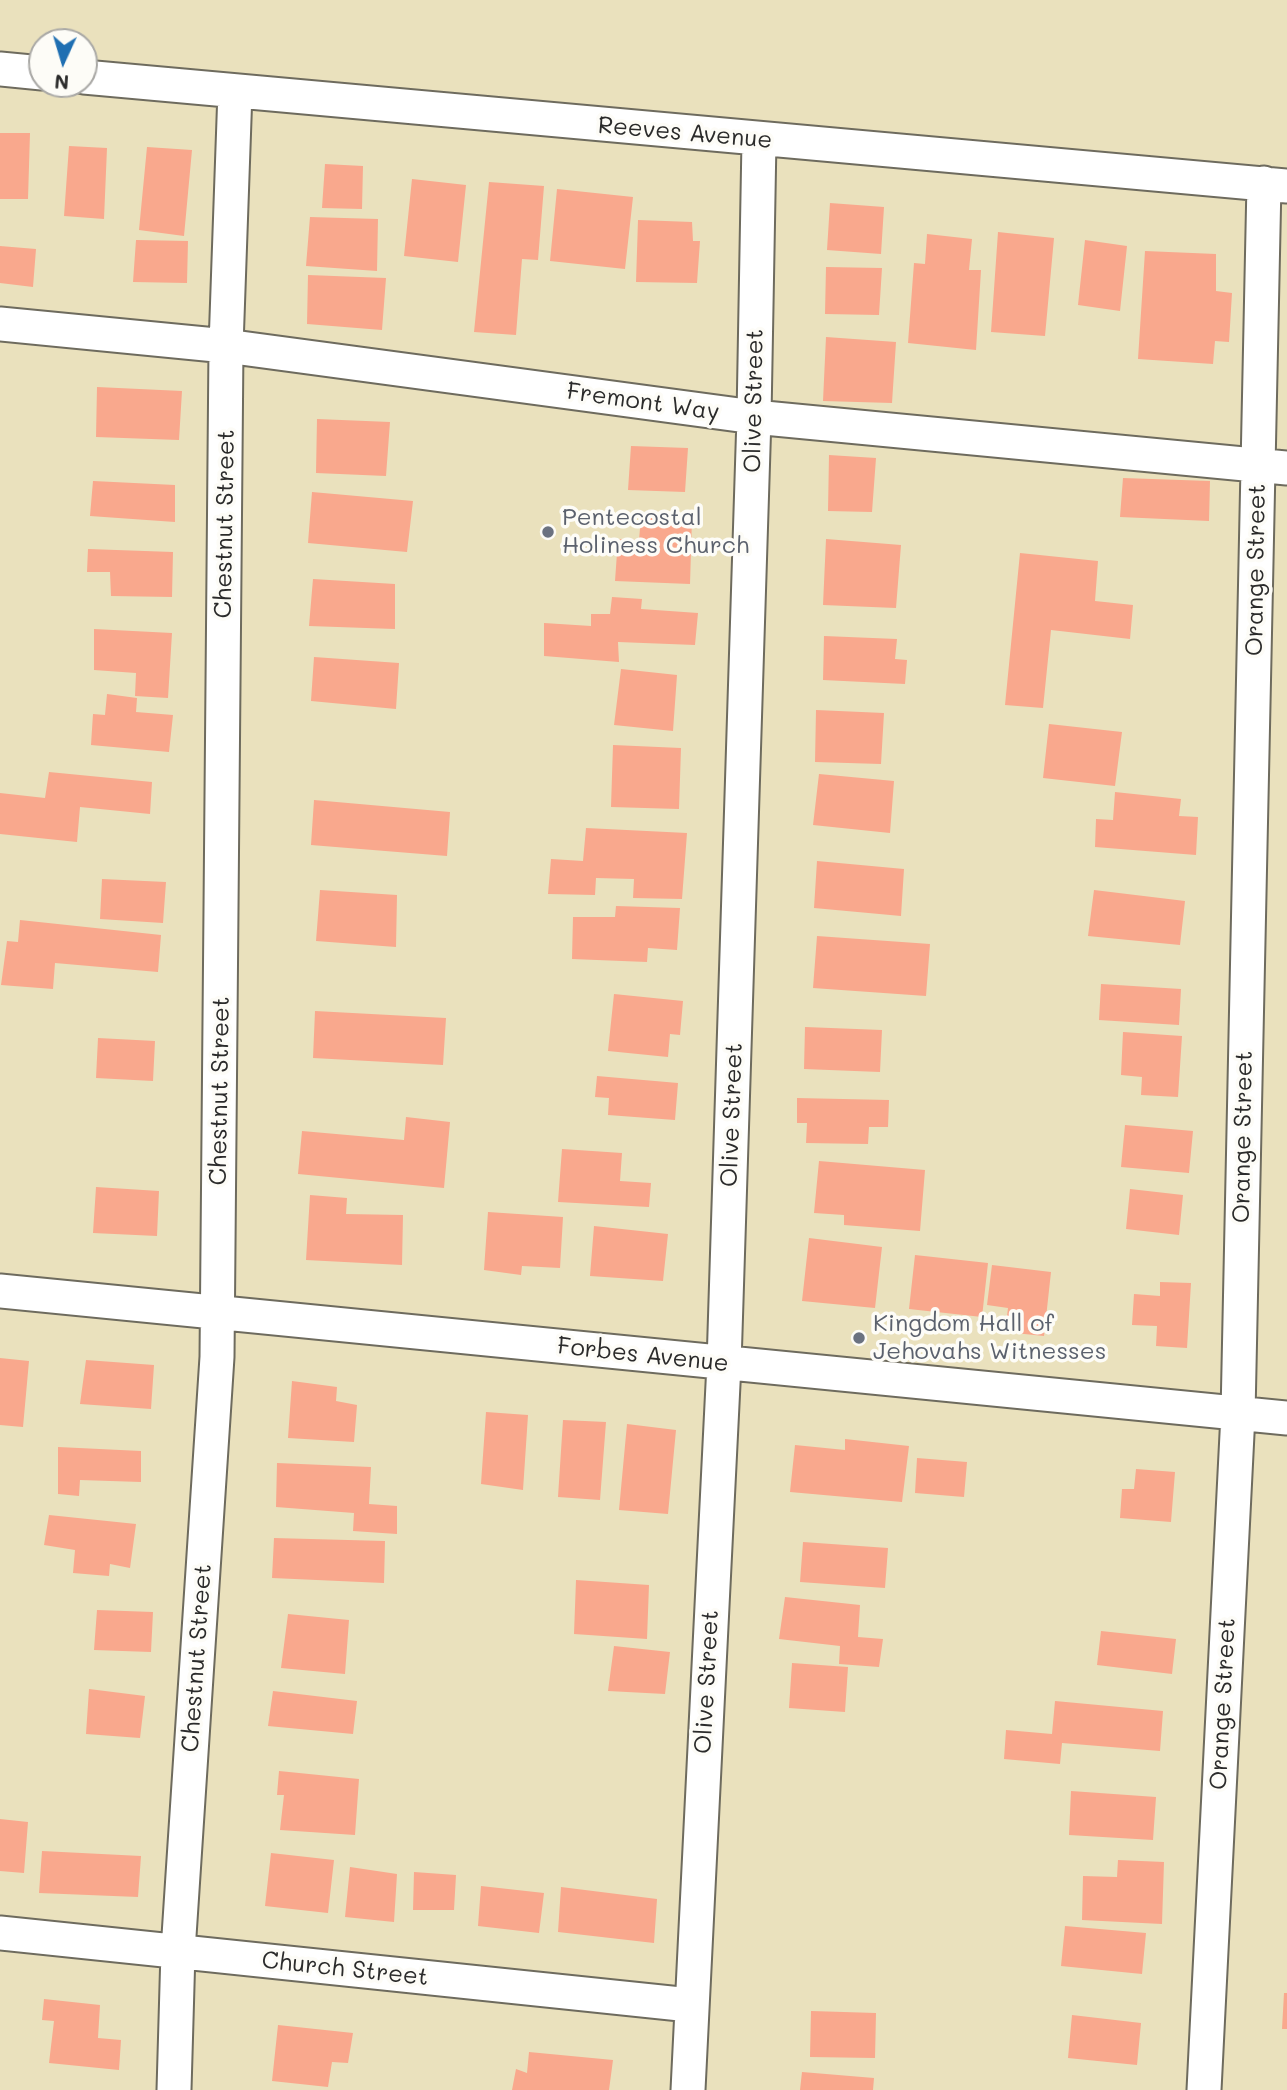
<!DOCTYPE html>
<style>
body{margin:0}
#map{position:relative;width:1287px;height:2090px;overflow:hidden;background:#eae1bd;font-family:Mali,sans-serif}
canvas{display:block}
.north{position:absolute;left:28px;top:28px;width:70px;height:70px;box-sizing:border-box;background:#fdfcf7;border:2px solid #a9a8a5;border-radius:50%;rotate:184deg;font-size:19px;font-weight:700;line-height:28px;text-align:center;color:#2b2b2b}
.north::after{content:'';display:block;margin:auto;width:24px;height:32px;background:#1f6fb2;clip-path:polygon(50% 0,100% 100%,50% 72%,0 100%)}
</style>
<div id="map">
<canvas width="1287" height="2090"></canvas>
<div class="north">N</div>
</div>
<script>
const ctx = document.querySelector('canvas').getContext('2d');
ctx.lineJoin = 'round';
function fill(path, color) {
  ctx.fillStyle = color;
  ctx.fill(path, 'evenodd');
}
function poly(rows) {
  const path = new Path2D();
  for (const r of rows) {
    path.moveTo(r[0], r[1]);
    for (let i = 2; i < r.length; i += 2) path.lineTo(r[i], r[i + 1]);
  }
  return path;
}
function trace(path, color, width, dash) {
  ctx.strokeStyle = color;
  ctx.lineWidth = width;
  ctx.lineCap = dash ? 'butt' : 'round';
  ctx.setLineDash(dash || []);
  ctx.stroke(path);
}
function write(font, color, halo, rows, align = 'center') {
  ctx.font = font + ' Mali,sans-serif';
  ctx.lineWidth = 7;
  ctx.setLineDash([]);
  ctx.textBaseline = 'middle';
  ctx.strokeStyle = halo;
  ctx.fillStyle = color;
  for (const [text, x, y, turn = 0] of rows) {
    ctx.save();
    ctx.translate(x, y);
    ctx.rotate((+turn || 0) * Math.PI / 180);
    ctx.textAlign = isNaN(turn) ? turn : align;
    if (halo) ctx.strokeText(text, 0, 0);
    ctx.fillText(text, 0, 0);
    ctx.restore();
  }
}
const building = poly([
 [0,133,30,133,28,199,0,199],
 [69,146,107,148,104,219,64,216],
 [147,147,192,150,184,236,139,230],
 [325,164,363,166,362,209,322,208],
 [412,179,466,185,458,262,404,256],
 [489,182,544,186,538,260,522,259,516,335,474,332],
 [557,189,633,197,625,269,550,261],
 [830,203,884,207,881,254,827,250],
 [310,217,378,219,377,271,306,266],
 [638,220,692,222,693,241,700,241,697,283,636,282],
 [998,232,1054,238,1045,336,991,332],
 [927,234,972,239,969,270,981,270,976,350,908,343,914,263,925,264],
 [136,240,188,241,187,283,133,282],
 [1085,240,1127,246,1120,311,1078,305],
 [0,246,36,249,33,287,0,283],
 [1145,251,1216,254,1216,291,1232,293,1229,342,1215,341,1213,364,1138,359],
 [826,267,882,268,879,315,825,314],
 [308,275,386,278,382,330,307,324],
 [826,337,896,342,892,403,823,401],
 [97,387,182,391,179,440,96,437],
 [317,419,390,422,386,476,316,473],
 [631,446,688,448,685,492,628,490],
 [829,455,876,458,872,512,828,511],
 [1123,478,1210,481,1209,521,1120,517],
 [93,481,175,485,175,522,90,516],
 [312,492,413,501,407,552,308,543],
 [641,517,692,518,690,584,615,581,618,539,639,540],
 [826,539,901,545,896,608,823,605],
 [88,549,173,552,172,597,111,596,110,572,87,572],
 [1020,553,1098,561,1095,601,1133,605,1130,639,1051,630,1043,708,1005,705],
 [313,579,395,584,395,629,309,626],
 [612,597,642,599,641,609,698,613,695,645,618,642,619,662,544,656,544,623,591,626,591,614,610,614],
 [94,629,172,633,168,698,135,696,136,673,94,670],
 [824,636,897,639,895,659,907,660,905,684,823,680],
 [314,657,399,663,396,709,311,701],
 [621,669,677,675,673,731,614,725],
 [107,694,137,698,136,712,173,715,169,752,91,745,93,714,105,715],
 [816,710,884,713,881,764,815,762],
 [1049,724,1122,732,1115,786,1043,778],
 [613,745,681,748,679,809,611,807],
 [49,772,152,782,150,814,80,807,77,842,0,834,0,793,45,798],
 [819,774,894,781,890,833,813,825],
 [1115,792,1181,799,1179,816,1198,817,1196,855,1095,847,1096,819,1113,820],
 [314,800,450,812,447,856,311,845],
 [586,828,687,833,682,899,633,898,634,879,596,878,595,895,548,894,551,859,583,861],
 [817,861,904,869,901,916,814,908],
 [102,879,166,882,163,923,100,919],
 [320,890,397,895,396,947,316,941],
 [1094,890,1185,901,1180,945,1088,936],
 [616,906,680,908,677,950,648,948,647,962,572,959,573,917,615,917],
 [20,920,161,935,158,972,55,963,53,989,1,985,7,941,18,942],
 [817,936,930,944,926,996,813,988],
 [1101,984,1181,989,1179,1025,1099,1020],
 [614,994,683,1001,680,1035,670,1034,668,1057,608,1051],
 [315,1011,446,1018,443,1065,313,1058],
 [805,1027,882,1030,880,1072,804,1069],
 [1123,1032,1182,1036,1178,1097,1141,1095,1142,1077,1121,1075],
 [98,1038,155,1041,153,1081,96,1078],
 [597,1076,678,1083,675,1120,608,1115,609,1098,595,1097],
 [797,1098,889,1100,888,1127,869,1127,868,1144,806,1143,807,1123,797,1123],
 [406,1117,450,1122,444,1188,298,1174,302,1131,404,1140],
 [1125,1125,1193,1131,1189,1173,1121,1167],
 [562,1149,622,1153,620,1181,651,1183,649,1207,558,1202],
 [819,1161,925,1170,920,1231,844,1225,844,1215,814,1213],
 [96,1187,159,1191,157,1236,93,1233],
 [1130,1189,1183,1195,1179,1235,1126,1229],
 [310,1195,347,1198,346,1214,403,1215,402,1265,306,1260],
 [488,1212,563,1217,560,1268,522,1266,521,1275,484,1270],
 [594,1226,668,1234,663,1281,590,1276],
 [809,1238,882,1247,875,1308,802,1301],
 [915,1255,988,1263,982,1317,909,1309],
 [992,1265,1051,1272,1044,1336,1005,1332,1008,1308,987,1305],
 [1160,1282,1191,1283,1187,1348,1156,1346,1157,1326,1132,1325,1134,1294,1160,1296],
 [0,1358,29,1361,23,1427,0,1425],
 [86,1360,154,1365,151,1409,80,1404],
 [292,1381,337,1387,336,1401,357,1405,354,1442,288,1438],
 [486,1412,528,1415,523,1490,481,1484],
 [563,1420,606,1422,600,1500,558,1497],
 [627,1424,676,1430,668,1514,619,1510],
 [845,1439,909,1446,902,1502,790,1492,795,1445,845,1450],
 [58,1447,141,1451,141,1482,80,1480,79,1496,58,1494],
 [917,1458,967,1462,964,1497,915,1493],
 [277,1463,371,1467,369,1504,397,1506,397,1534,353,1531,354,1513,276,1507],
 [1136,1469,1175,1472,1171,1522,1120,1518,1122,1489,1134,1489],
 [49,1515,136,1524,130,1568,110,1564,109,1576,73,1573,75,1550,44,1545],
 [274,1538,385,1541,384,1583,272,1578],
 [803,1542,888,1548,885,1588,800,1582],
 [576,1580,649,1585,647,1639,574,1634],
 [785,1597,860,1605,858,1637,883,1639,879,1667,839,1664,840,1646,779,1639],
 [97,1610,153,1612,151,1652,94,1650],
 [288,1614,349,1620,345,1674,281,1668],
 [1101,1631,1176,1639,1172,1674,1097,1665],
 [614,1646,670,1652,665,1694,608,1691],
 [792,1663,848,1667,845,1712,789,1708],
 [89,1689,145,1696,140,1738,86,1734],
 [273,1691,357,1701,353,1734,268,1726],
 [1055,1701,1163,1711,1160,1751,1062,1743,1060,1764,1004,1759,1006,1730,1052,1734],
 [279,1771,359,1779,355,1835,280,1830,284,1795,277,1795],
 [1071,1791,1156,1797,1153,1840,1069,1835],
 [0,1819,28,1822,24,1873,0,1871],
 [42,1851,141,1856,138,1897,39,1893],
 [271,1853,334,1860,328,1913,265,1906],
 [1118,1860,1164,1862,1162,1924,1082,1920,1083,1876,1117,1877],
 [350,1867,397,1874,394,1922,345,1917],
 [414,1872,456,1875,454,1910,413,1910],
 [481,1886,544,1893,539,1933,478,1926],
 [561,1887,657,1899,654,1943,558,1932],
 [1065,1926,1146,1933,1142,1974,1061,1966],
 [1284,1993,1287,1993,1287,2029,1282,2029],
 [44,1999,100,2005,98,2038,121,2040,119,2070,49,2063,54,2021,42,2020],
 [811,2011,876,2013,875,2058,810,2057],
 [1072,2015,1141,2023,1137,2065,1068,2058],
 [278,2025,353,2033,348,2063,332,2062,328,2087,272,2081],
 [529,2052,613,2060,609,2090,512,2090,516,2069,527,2073],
 [802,2072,874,2078,873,2090,800,2090]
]);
const street = poly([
 [0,69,42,73],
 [84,77,1287,186],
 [0,324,226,346,754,417,1287,468],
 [0,1291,1287,1418],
 [0,1933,690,2005],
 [174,2090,178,1951,217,1357,226,346,235,91],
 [688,2090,724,1364,754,417,759,140],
 [1204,2090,1238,1414,1264,183]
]);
const markers = [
 [548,532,7,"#6b7280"],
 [859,1338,7,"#6b7280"]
];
const streetNames = [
 ["Reeves Avenue",685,133,5],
 ["Olive Street",754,401,-89],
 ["Fremont Way",643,402,8],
 ["Chestnut Street",225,524,-89],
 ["Orange Street",1256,570,-89],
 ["Chestnut Street",220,1091,-89],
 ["Olive Street",732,1115,-88],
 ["Orange Street",1243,1137,-89],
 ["Forbes Avenue",643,1355,6],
 ["Chestnut Street",197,1658,-86],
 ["Olive Street",707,1682,-87],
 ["Orange Street",1223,1704,-87],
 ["Church Street",345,1969,6]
];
const worshipNames = [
 ["Pentecostal",562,518],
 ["Holiness Church",562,546],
 ["Kingdom Hall of",873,1324],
 ["Jehovahs Witnesses",873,1352]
];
fill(building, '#f9a88d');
trace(street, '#6e6b5e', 37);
trace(street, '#fff', 33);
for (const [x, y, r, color] of markers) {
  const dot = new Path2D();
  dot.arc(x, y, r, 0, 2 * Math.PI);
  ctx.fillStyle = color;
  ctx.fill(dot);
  trace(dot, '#fdfcf7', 2.5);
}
write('24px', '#2b2b2b', '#fdfcf7', streetNames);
write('24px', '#5b616d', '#fdfcf7', worshipNames, 'left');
</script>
